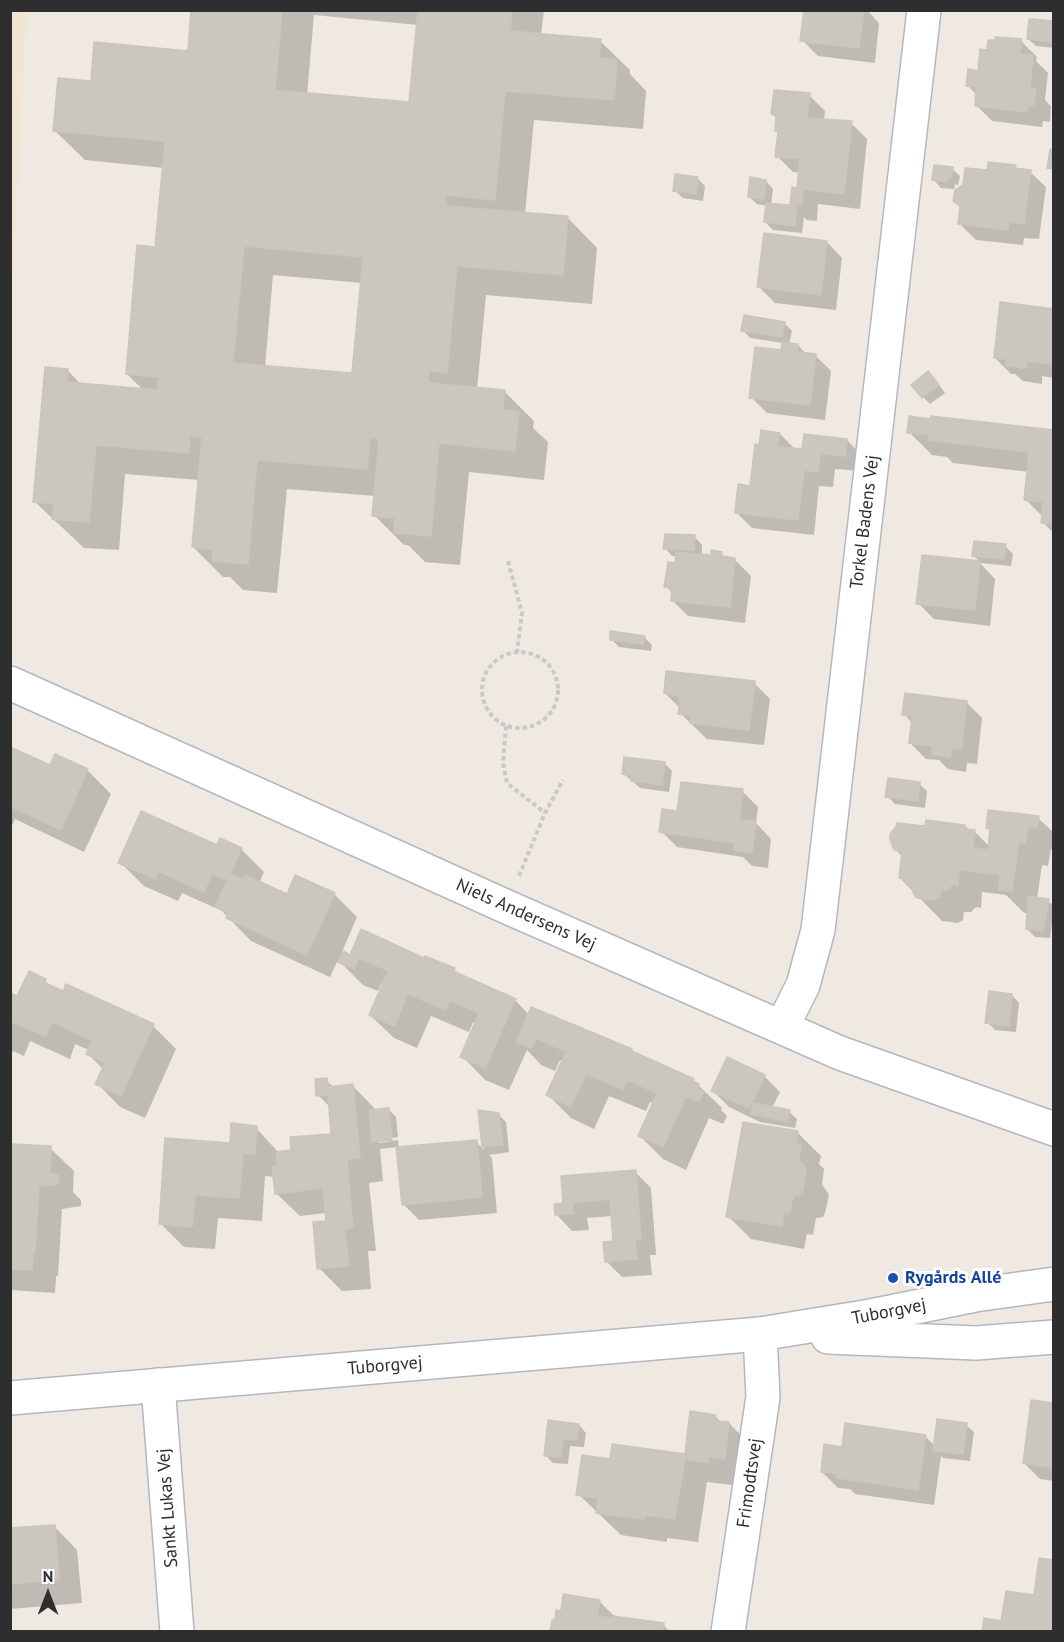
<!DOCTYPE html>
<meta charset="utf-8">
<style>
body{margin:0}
#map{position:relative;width:1064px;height:1642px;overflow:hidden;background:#efe9e1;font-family:"PT Sans",sans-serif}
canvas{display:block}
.frame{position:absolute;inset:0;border:12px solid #2e2e2e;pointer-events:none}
.north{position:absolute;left:18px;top:1564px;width:60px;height:60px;-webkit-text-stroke:4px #fff;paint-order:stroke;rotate:0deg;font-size:16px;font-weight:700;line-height:24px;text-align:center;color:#2e2e2e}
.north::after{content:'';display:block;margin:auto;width:21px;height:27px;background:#2e2e2e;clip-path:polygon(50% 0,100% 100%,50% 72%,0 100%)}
</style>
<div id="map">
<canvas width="1064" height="1642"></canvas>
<div class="frame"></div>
<div class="north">N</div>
</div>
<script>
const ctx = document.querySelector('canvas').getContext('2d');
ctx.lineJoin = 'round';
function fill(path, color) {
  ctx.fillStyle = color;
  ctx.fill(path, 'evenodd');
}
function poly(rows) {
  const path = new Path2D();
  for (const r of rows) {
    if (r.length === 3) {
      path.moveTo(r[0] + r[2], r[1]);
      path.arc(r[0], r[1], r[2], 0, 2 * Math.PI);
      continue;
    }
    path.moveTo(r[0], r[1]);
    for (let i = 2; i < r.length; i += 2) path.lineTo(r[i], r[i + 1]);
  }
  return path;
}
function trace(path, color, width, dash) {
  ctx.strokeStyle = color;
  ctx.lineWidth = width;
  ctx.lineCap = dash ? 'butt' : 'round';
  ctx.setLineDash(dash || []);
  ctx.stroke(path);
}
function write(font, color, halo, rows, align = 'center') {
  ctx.font = font + ' "PT Sans",sans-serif';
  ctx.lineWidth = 6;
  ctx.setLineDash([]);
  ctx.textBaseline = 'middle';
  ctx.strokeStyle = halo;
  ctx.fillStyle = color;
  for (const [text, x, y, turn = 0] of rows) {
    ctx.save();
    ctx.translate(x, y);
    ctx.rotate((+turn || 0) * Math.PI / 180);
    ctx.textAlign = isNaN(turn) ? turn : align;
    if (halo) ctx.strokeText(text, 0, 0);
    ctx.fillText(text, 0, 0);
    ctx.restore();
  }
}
const education = poly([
 [11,10,27,11,11,305,10,11]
]);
const shadow = poly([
 [193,10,544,10,541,35,600,41,630,70,630,74,646,91,643,129,534,120,525,214,568,218,597,248,592,304,486,295,477,389,504,391,534,421,533,428,548,442,544,480,469,472,460,565,425,562,408,545,404,545,374,515,376,496,287,489,277,593,243,590,230,577,223,577,193,547,199,480,125,474,119,550,84,548,34,501,67,370,81,384,143,390,127,374,156,249,164,168,85,160,55,131,92,83,189,52],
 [314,15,418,25,411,104,307,95],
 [273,275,362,283,354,375,265,367],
 [805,10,867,10,879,23,875,63,818,56,802,40],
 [1054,23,1054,48,1036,46,1028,39],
 [1021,41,1037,57,1036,61,1048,73,1045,100,1051,106,1050,122,1043,121,1042,127,992,121,976,105,977,95,968,86,979,73],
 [809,95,825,111,824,121,851,123,867,139,860,209,818,204,817,221,807,220,804,217,802,233,773,230,765,222,767,206,757,204,749,197,766,181,773,189,771,205,795,207,792,204,798,189,800,173,793,172,777,156,779,134,776,131,777,119,772,114],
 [1015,167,1018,170,1030,172,1046,187,1039,239,1024,238,1023,245,976,240,960,224,988,172],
 [952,169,960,176,958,185,955,184,954,189,941,188,934,180],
 [697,178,705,186,703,201,683,198,675,191],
 [827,242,842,258,836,310,775,303,759,287],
 [1054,310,1054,378,1042,376,1042,384,1023,381,1015,374,1011,374,995,358],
 [784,323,792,331,789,344,798,345,807,355,815,355,831,371,825,420,767,413,751,397,782,351,783,343,750,338,743,330],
 [936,381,945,393,930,404,923,397],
 [909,432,1053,432,1054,533,1042,522,1043,517,1025,499,1029,472,953,463,947,457,932,455],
 [780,434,796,450,847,440,862,456,861,471,835,469,833,487,819,486,814,535,752,528,736,512],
 [695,537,702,545,702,556,712,557,721,553,726,559,735,560,751,576,745,623,688,616,672,600,673,594,666,586,676,565,677,556,672,556,665,548],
 [1005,546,1013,554,1011,566,980,563,995,579,990,626,934,619,918,603,923,556,981,563,974,556],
 [644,637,652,645,651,651,619,647,611,639],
 [754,683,770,699,764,745,707,739,680,713,680,708,665,693],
 [966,702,982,718,977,764,967,763,966,772,948,769,939,760,926,759,910,743,912,723,904,714],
 [10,749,51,767,87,770,111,794,84,852,15,819,10,830],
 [664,763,672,771,669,792,640,788,624,774],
 [919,784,927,791,925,808,895,804,887,796],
 [742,791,758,807,756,823,771,839,768,868,752,866,743,857,677,847,661,831,678,813],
 [1038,818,1054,833,1054,850,1051,849,1048,866,1042,865,1037,899,1048,901,1054,906,1050,938,1035,937,1027,929,1028,913,1024,913,1006,895,982,892,981,908,976,907,971,912,964,912,963,920,958,923,942,921,900,878,903,857,895,849,927,827,965,826,969,830,974,831,990,847,991,832,987,827],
 [218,847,241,849,264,872,259,883,287,896,334,894,357,917,342,952,351,957,425,960,425,958,454,970,460,976,515,1000,529,1015,632,1050,635,1054,693,1080,722,1108,721,1110,727,1116,723,1124,709,1118,686,1170,663,1159,640,1136,654,1104,650,1102,646,1111,609,1096,594,1129,571,1118,548,1095,563,1062,560,1060,555,1071,541,1065,527,1050,509,1090,485,1080,462,1056,477,1023,473,1022,469,1032,431,1016,417,1048,394,1038,370,1015,385,983,382,982,378,991,363,985,338,960,330,977,251,941,222,911,182,893,178,901,144,886,120,862],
 [45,981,53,988,153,1026,176,1049,145,1118,120,1107,97,1083,104,1070,88,1054,89,1050,75,1044,70,1059,30,1041,24,1056,13,1051,10,1056,10,995,17,998],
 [1012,995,1019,1003,1016,1032,995,1030,987,1022],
 [764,1076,780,1092,772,1108,789,1112,797,1119,795,1128,760,1122,729,1107,713,1091],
 [326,1080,334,1088,353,1086,376,1110,388,1109,396,1117,398,1137,379,1140,379,1143,398,1140,399,1149,476,1142,484,1150,480,1111,498,1114,506,1122,509,1152,489,1155,492,1158,497,1213,419,1220,403,1204,398,1147,380,1149,383,1181,369,1183,376,1251,368,1251,371,1289,342,1291,319,1268,327,1222,326,1213,300,1216,276,1193,275,1177,265,1176,262,1221,218,1218,215,1249,184,1247,161,1224,231,1144,256,1128,279,1153,293,1152,333,1136,331,1108,318,1095],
 [744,1123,798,1133,821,1156,819,1164,824,1169,822,1184,829,1195,825,1213,823,1217,816,1218,813,1235,807,1234,804,1249,751,1239,728,1216],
 [10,1146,50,1148,74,1171,73,1192,81,1200,81,1206,62,1209,58,1276,56,1276,55,1293,10,1290],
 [635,1172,651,1188,656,1255,650,1255,652,1275,622,1277,606,1261,615,1243,613,1216,587,1218,589,1230,572,1231,557,1215,564,1204],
 [1054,1405,1054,1481,1040,1479,1024,1463],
 [715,1416,722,1423,729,1423,752,1447,748,1481,733,1479,732,1485,707,1482,698,1542,667,1538,667,1542,621,1535,578,1494,612,1461,687,1456],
 [549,1422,579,1425,586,1433,584,1447,570,1446,568,1464,553,1463,545,1455],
 [966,1425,974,1432,970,1461,943,1458,941,1456,934,1505,855,1494,850,1489,838,1488,822,1472,843,1448,925,1436,935,1446],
 [54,1526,77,1550,82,1603,10,1609,10,1530],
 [599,1601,616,1618,663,1625,670,1632,552,1632,562,1612]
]);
const building = poly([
 [191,10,282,10,275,90,409,102,418,10,512,10,510,31,601,39,599,58,617,60,614,100,505,91,495,200,446,195,446,206,568,216,563,275,457,266,447,373,429,371,428,383,505,390,503,410,519,411,515,451,439,443,431,536,394,533,395,518,372,516,379,439,370,437,367,469,257,460,248,564,212,561,213,550,192,547,202,437,190,436,189,453,96,445,89,522,52,519,54,504,33,502,45,367,68,369,67,382,158,390,159,377,126,374,137,245,155,247,165,141,53,131,58,78,91,81,94,42,188,51,191,10],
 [244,246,363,257,352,373,233,363,244,246],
 [804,10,864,10,859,48,800,41,804,10],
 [1029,19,1054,21,1054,42,1027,39,1029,19],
 [995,37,1022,39,1020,54,1033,55,1030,88,1036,89,1034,106,1028,106,1027,112,975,106,976,87,966,86,968,69,978,71,980,49,987,50,988,40,995,40,995,37],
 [774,90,810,93,807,118,852,121,844,194,803,189,801,206,790,205,792,187,797,188,800,159,775,157,778,131,775,131,776,115,771,114,774,90],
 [1050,149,1054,150,1054,169,1047,168,1050,149],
 [988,162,1016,165,1015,168,1031,170,1024,224,1009,222,1008,230,958,224,960,206,953,201,955,190,963,185,965,168,987,170,988,162],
 [934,165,953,167,951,178,948,177,947,182,932,180,934,165],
 [675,174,698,177,696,194,673,191,675,174],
 [750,177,766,180,764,199,748,197,750,177],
 [766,203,797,206,795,226,764,222,766,203],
 [764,233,827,241,821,295,757,287,764,233],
 [1000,302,1054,309,1054,364,1027,361,1026,368,1005,366,1006,359,994,358,1000,302],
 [744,315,785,322,782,337,741,331,744,315],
 [782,342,798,344,797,352,816,354,810,405,749,398,755,347,781,350,782,342],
 [928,371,939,385,922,398,911,385,928,371],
 [909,416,930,419,931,416,1053,430,1054,524,1041,523,1043,502,1024,500,1029,452,928,440,929,435,907,433,909,416],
 [761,430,780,433,778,447,802,449,804,434,847,439,845,456,820,454,818,472,804,470,798,520,735,513,738,484,750,486,755,444,759,445,761,430],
 [665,534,695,535,694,550,663,549,665,534],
 [974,541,1006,544,1004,559,972,556,974,541],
 [711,550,722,552,721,556,735,558,730,607,671,601,672,588,664,587,668,562,675,563,676,552,711,555,711,550],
 [922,555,980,561,975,610,916,604,922,555],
 [610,631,645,636,643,644,610,640,610,631],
 [666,671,755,681,749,730,690,723,691,716,678,714,680,696,664,693,666,671],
 [905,693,967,701,961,749,952,748,950,757,931,754,932,746,909,743,912,716,902,715,905,693],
 [10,747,50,765,55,754,88,769,61,830,10,806,10,747],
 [624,757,665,762,662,785,631,781,632,776,622,774,624,757],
 [888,778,920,782,918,801,885,797,888,778],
 [681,782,743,789,739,820,756,821,752,853,734,850,735,843,659,832,662,809,677,811,681,782],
 [988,810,1039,816,1037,828,1028,827,1025,844,1019,842,1012,891,999,890,1000,875,959,870,958,885,952,884,948,890,941,889,940,896,934,900,917,898,913,893,913,887,908,886,905,879,899,878,902,851,894,850,890,839,890,834,896,827,897,823,925,826,926,820,965,825,965,829,975,830,973,848,988,850,990,829,986,828,988,810],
 [141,811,217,845,220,838,242,848,230,874,243,880,245,875,287,894,295,875,335,893,307,955,226,918,228,912,215,907,227,880,212,874,204,892,158,871,155,879,118,863,141,811],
 [1028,896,1049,899,1043,931,1026,929,1028,896],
 [361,929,424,958,425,956,455,968,453,971,516,999,485,1068,460,1057,479,1013,450,1000,446,1010,408,994,394,1026,369,1015,388,971,359,958,354,969,338,962,344,951,350,955,361,929],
 [29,971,46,979,45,983,63,991,66,984,154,1024,121,1096,95,1084,105,1063,86,1054,92,1040,52,1022,46,1036,10,1021,10,993,17,996,29,971],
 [989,991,1012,994,1009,1026,985,1023,989,991],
 [531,1007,632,1049,632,1051,694,1079,693,1081,699,1084,697,1089,704,1092,699,1102,686,1096,663,1147,638,1136,657,1093,627,1080,623,1089,586,1074,571,1107,546,1095,566,1052,536,1038,532,1048,516,1042,531,1007],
 [727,1057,765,1075,749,1108,711,1091,727,1057],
 [327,1078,328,1087,353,1084,360,1158,347,1160,353,1228,345,1229,349,1266,317,1269,313,1222,326,1221,323,1188,275,1194,272,1167,277,1166,276,1152,291,1150,290,1137,331,1134,328,1095,316,1096,315,1079,327,1078],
 [753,1103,790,1110,788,1122,751,1114,753,1103],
 [389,1108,392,1140,372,1142,369,1110,389,1108],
 [478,1110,499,1113,503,1145,482,1147,478,1110],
 [743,1122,798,1131,796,1143,801,1144,799,1161,802,1163,806,1170,803,1190,800,1194,793,1196,790,1212,784,1212,782,1226,726,1217,743,1122],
 [231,1123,257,1126,255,1155,243,1153,239,1198,195,1195,192,1227,159,1224,165,1138,230,1143,231,1123],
 [477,1140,482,1197,402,1205,396,1147,477,1140],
 [10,1144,51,1146,50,1173,58,1175,59,1182,56,1185,39,1186,35,1253,33,1253,32,1270,10,1269,10,1144],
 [636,1170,641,1239,635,1239,637,1259,605,1262,603,1242,613,1241,610,1199,572,1203,574,1214,555,1215,554,1204,563,1203,561,1176,636,1170],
 [1031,1400,1054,1403,1054,1468,1023,1463,1031,1400],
 [690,1411,716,1415,715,1421,729,1422,725,1459,710,1457,709,1463,685,1459,675,1519,645,1515,644,1519,596,1513,598,1498,576,1495,582,1455,610,1459,612,1444,685,1454,690,1411],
 [937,1419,967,1423,963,1454,933,1451,937,1419],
 [548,1420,579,1424,577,1440,563,1439,561,1457,544,1456,548,1420],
 [845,1423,926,1435,918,1490,837,1478,838,1474,821,1472,824,1444,842,1447,845,1423],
 [55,1525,59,1580,10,1584,10,1528,55,1525],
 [1039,1558,1054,1560,1054,1632,982,1632,984,1618,1001,1621,1006,1591,1034,1595,1039,1558],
 [563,1594,600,1600,597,1616,612,1618,613,1616,664,1623,663,1632,550,1632,552,1620,555,1620,556,1610,561,1611,563,1594]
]);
const path = poly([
 [508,561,522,613,517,652],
 [520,690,38],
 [506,726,503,763,507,783,545,813],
 [519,876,545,813,563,780]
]);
const street = poly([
 [782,1027,803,985,818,930,924,10],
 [158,1385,177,1632],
 [728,1632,763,1397,760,1334]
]);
const secondary = poly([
 [10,683,507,907,840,1053,1054,1129],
 [828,1337,976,1343,1054,1337],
 [10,1398,760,1334,871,1316,975,1295,1054,1284]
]);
const markers = [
 [893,1278,6,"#1a4fb4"]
];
const streetNames = [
 ["Torkel Badens Vej",865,522,-83],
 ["Niels Andersens Vej",526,915,24],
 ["Tuborgvej",889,1312,-11],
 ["Tuborgvej",385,1366,-5],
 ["Frimodtsvej",750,1483,-82],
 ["Sankt Lukas Vej",168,1508,-94]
];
const transitNames = [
 ["Rygårds Allé",905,1278]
];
fill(education, '#f0e6d1');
fill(shadow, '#0003');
fill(building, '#cbc7bf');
trace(building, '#cbc5ba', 1.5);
trace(street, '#b4b7c1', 36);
trace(secondary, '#b4b7c1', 36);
trace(path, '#c9c9c9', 4, [4.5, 3]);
trace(street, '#fff', 33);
trace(secondary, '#fff', 33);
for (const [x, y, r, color] of markers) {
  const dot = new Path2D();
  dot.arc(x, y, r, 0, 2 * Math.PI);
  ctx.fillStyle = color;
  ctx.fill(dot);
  trace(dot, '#fff', 2);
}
write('18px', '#2e2e2e', '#fff', streetNames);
write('bold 18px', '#164399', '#fff', transitNames, 'left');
</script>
